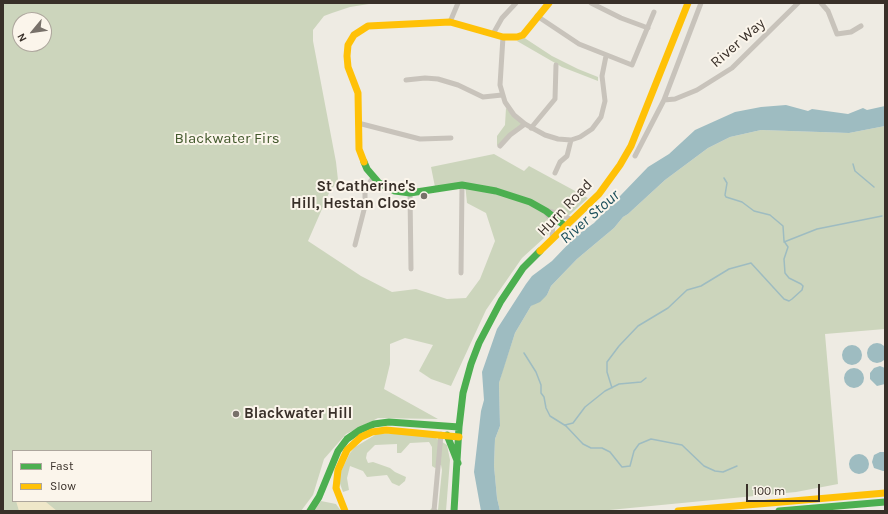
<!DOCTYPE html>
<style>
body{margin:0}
#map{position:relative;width:888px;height:514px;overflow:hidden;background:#eeebe3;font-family:Karla,sans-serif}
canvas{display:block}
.frame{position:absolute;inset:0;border:4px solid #393029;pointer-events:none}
.legend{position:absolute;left:12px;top:450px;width:140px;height:52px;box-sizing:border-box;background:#fbf5eb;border:1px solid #ada69d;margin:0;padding:5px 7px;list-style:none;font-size:12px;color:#393029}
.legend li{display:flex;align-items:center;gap:8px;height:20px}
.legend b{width:20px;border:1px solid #ada69d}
.north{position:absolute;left:12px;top:12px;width:40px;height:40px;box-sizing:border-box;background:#fbf5eb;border:1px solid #ada69d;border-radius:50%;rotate:241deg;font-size:11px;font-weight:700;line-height:16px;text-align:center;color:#393029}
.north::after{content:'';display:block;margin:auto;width:14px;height:18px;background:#78716a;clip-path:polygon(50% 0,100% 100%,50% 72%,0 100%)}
.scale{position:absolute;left:746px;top:484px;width:74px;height:18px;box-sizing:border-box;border:2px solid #393029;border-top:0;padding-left:5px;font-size:12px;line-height:14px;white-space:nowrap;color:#393029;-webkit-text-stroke:3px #fbf5eb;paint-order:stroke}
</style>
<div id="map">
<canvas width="888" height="514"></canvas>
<div class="frame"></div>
<ul class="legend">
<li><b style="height:5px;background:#4caf50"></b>Fast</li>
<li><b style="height:5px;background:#ffc107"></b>Slow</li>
</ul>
<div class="north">N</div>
<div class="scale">100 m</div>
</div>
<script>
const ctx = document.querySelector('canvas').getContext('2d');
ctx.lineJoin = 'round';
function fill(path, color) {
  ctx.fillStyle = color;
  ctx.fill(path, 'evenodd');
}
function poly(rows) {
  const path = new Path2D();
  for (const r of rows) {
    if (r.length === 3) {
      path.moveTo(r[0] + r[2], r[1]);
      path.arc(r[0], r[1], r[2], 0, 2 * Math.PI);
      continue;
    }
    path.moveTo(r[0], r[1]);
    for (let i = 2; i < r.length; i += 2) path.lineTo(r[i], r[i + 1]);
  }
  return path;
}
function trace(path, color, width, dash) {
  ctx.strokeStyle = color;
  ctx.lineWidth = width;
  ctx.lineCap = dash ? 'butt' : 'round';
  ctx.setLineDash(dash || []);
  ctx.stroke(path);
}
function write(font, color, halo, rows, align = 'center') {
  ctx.font = font + ' Karla,sans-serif';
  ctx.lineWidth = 4;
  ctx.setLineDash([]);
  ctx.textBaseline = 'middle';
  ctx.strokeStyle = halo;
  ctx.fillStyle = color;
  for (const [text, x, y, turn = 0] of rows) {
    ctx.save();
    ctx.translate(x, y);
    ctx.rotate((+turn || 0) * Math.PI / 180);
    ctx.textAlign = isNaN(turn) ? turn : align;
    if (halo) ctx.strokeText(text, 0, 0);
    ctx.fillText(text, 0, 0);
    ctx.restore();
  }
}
const green = poly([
 [3,3,375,3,350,7,332,13,324,16,313,30,313,41,336,162,338,180,329,193,308,241,361,276,392,292,416,289,447,299,466,298,480,279,495,241,486,213,467,203,465,183,435,187,431,167,494,154,524,171,529,166,588,198,522,258,486,310,451,386,431,379,419,371,433,345,405,338,390,344,390,364,384,389,438,419,378,418,346,434,324,459,313,495,301,511,3,511],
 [20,20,44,20,44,44,20,44],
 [13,451,151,451,151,501,13,501],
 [523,37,552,56,578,69,598,77,598,81,562,67,517,41],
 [506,108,522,124,511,132,497,146,497,136,505,125],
 [885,126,885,329,825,334,838,484,796,492,599,511,500,511,497,498,494,466,495,439,500,426,499,383,502,372,515,333,531,306,547,295,551,286,577,259,614,228,623,217,628,214,665,180,708,148,730,137,761,130,849,133],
 [395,433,434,437,447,445,450,460,446,511,429,511,433,507,438,510,442,470,441,465,435,468,432,466,432,447,429,442,410,443,401,453,397,453,397,444,375,445,367,453,366,458,368,463,373,462,390,468,395,472,406,477,405,481,399,486,392,483,387,475,367,477,363,471,350,466,347,478,349,490,343,492,339,481,340,473,350,453,355,447,377,434],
 [321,501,336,504,341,511,314,511]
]);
const sand = poly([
 [16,501,46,502,57,511,19,511]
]);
const water = poly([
 [786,105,808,111,812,109,848,114,863,108,867,110,885,106,885,126,849,133,761,130,730,137,708,148,665,180,628,214,623,217,614,228,577,259,551,286,547,295,540,302,531,306,515,333,499,383,500,426,495,439,494,466,497,498,500,511,481,511,474,472,481,411,484,400,482,372,497,329,526,284,532,276,552,261,576,236,594,223,648,167,669,154,695,130,735,112,761,107],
 [877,353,10],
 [852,355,10],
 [880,366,885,368,885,384,877,386,870,379,870,373,874,368],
 [854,378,10],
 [880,452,885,452,885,471,883,471,874,468,872,462,874,455],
 [859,464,10]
]);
const stream = poly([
 [853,164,855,171,874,187],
 [784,242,817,229,882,216],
 [524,353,536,372,541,385,541,393,544,397,546,408,550,416,566,426,583,444,591,448,602,448,610,452,622,467,630,466,634,451,639,444,651,439,682,445,704,466,715,471,723,472,737,466],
 [612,388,607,372,607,362,619,346,638,326,668,308,687,290,701,286,729,269,751,263,784,299,789,301,792,299,802,290,803,286,801,284,789,278,785,273,784,259,788,247,784,241,783,226,770,215,754,211,742,202,726,197,725,195,727,183,724,178],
 [565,425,573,423,585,407,605,391,619,384,641,382,646,378]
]);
const street = poly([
 [591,3,621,18,648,28],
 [821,3,828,11,837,34,851,32,861,26],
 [537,16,579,44,632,65,654,12],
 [450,22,458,3],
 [493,34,502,18,516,3],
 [503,37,500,85,505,102,514,115,525,124,545,135,558,139,571,140,580,137,592,129,601,117,605,101,602,76,606,56],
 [406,80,425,78,438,79,458,85,483,97,502,95],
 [664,100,675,99,697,90,732,68,798,3],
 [358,123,420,139,451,138],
 [531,128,555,99,556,65],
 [500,146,510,135,525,124],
 [635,156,664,100,701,3],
 [555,173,560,162,567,156,571,140],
 [410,193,411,269],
 [549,211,562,215,572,220],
 [547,214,553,224,552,239],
 [355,245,365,206,365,188,373,178],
 [461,273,462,185],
 [434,511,441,434]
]);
const fast = poly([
 [364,162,367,169,379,183,395,191,410,193,462,185,496,191,530,202,546,211,565,226],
 [447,435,458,463],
 [310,511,319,497,338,451,347,439,360,430,374,424,389,422,459,427],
 [454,511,459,427,463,393,471,364,479,343,501,301,523,268,540,251],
 [779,511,885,502]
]);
const slow = poly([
 [364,162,359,149,358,93,348,67,347,56,348,45,354,35,368,26,450,22,503,37,517,37,523,35,549,3],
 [540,251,599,194,620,165,631,146,688,3],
 [345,511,336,488,338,470,347,450,361,437,372,432,386,430,459,437],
 [678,511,885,493]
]);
const markers = [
 [424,196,4,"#78716a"],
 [236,414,4,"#78716a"]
];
const streetNames = [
 ["River Way",738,43,-41],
 ["Hurn Road",565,208,-46]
];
const parkNames = [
 ["Blackwater Firs",227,139]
];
const poiNames = [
 ["St Catherine's",416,187],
 ["Hill, Hestan Close",416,204],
 ["Blackwater Hill",244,414,"left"]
];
const waterNames = [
 ["River Stour",590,217,-41]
];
fill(green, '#ccd5bc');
fill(sand, '#efe7c9');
fill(water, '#9ebcc1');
trace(stream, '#9ebcc1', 1.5);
trace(street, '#c8c3bb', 5);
trace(fast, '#4caf50', 7);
trace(slow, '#ffc107', 7);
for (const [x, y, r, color] of markers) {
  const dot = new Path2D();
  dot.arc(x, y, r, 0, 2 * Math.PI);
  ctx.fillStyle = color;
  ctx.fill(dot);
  trace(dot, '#fbf5eb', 1.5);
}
write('15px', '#393029', '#fbf5eb', streetNames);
write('15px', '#42582c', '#fbf5eb', parkNames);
write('bold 15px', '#393029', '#fbf5eb', poiNames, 'right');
write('italic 16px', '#1d505c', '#fbf5eb', waterNames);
</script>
